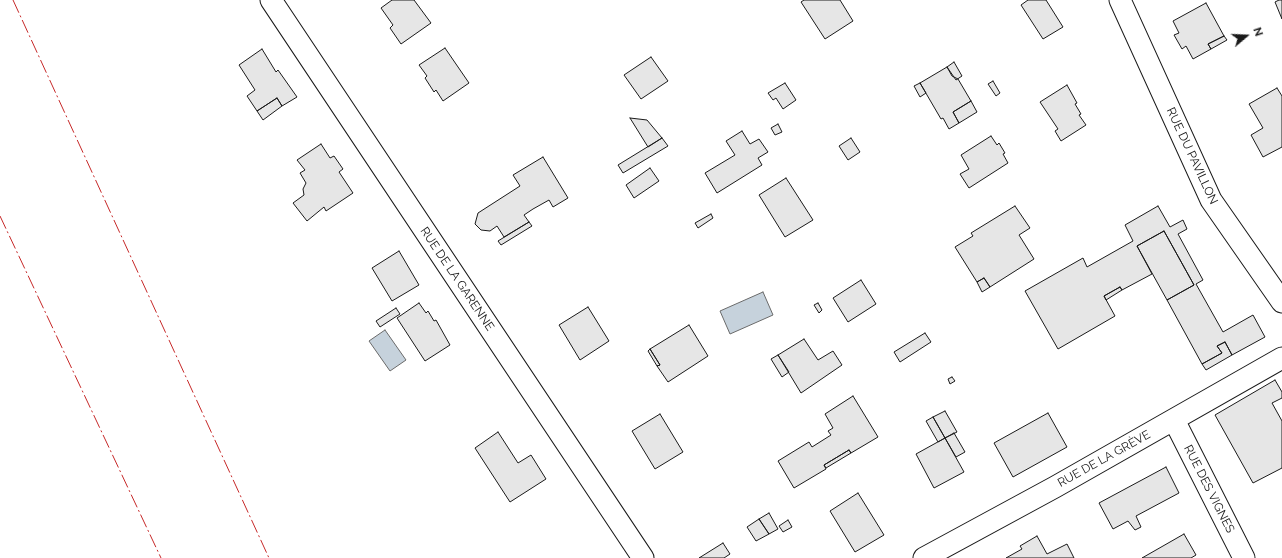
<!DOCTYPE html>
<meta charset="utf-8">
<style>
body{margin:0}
#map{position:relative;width:1282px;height:558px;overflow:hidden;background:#fff;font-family:Raleway,sans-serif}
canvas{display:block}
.north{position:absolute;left:1226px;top:16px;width:40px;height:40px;-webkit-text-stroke:3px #fff;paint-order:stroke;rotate:71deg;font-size:11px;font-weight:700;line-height:16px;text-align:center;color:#1a1a1a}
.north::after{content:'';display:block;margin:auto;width:14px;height:18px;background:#1a1a1a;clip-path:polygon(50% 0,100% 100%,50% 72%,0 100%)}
</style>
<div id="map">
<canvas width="1282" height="558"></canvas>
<div class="north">N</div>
</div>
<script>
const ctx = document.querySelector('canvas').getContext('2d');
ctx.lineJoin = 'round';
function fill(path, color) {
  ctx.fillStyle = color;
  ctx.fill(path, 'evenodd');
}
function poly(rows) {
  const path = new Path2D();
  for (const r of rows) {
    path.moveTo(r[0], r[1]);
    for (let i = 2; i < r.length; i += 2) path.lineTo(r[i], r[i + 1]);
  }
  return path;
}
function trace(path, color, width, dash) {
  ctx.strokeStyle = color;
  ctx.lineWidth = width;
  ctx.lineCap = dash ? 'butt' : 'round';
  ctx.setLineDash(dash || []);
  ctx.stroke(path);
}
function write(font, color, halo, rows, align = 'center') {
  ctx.font = font + ' Raleway,sans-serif';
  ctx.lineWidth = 3;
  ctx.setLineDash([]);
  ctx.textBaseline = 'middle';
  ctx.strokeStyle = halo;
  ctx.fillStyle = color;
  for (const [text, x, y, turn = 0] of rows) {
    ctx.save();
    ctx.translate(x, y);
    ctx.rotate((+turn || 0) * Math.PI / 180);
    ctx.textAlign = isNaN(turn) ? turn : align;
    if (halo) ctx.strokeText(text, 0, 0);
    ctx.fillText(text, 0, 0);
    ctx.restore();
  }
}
const water = poly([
 [763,292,773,315,730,334,720,311,763,292],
 [385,330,406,360,390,371,369,341,385,330]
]);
const building = poly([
 [392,0,414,0,431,23,401,44,390,28,393,25,381,8,392,0],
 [804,0,840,0,853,21,825,39,801,2,804,0],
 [1028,0,1046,0,1063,27,1043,39,1021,5,1028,0],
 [1279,0,1282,0,1282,19,1275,2,1279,0],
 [1206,3,1224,36,1208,44,1211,49,1193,59,1186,46,1182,49,1174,35,1179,33,1173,21,1206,3],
 [1224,36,1227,40,1211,49,1208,44,1224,36],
 [445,48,469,83,443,101,436,90,434,92,425,78,427,76,419,65,445,48],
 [262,49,276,72,278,70,297,97,282,106,277,98,257,111,247,96,255,90,239,65,262,49],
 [651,57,668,81,641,99,624,75,651,57],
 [954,62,962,76,956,80,947,67,954,62],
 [947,67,952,76,958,79,971,101,953,112,959,123,949,129,943,118,941,119,920,83,947,67],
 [993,81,1000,93,996,96,988,84,993,81],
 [785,83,796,100,783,109,776,98,773,100,768,93,785,83],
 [920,83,926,93,920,97,914,86,920,83],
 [1067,85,1077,103,1075,104,1081,114,1079,115,1086,125,1061,141,1055,131,1058,129,1040,102,1067,85],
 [1277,88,1282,96,1282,147,1263,157,1251,135,1263,128,1249,104,1277,88],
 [277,98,282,106,263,120,257,111,277,98],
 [971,101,977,112,959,123,953,112,971,101],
 [630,118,647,120,662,138,648,147,630,118],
 [778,124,782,132,775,135,771,128,778,124],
 [742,131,750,144,759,139,768,152,758,158,762,165,717,193,705,173,735,155,726,141,742,131],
 [991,136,997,145,999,143,1005,153,1003,154,1008,163,969,188,960,174,969,169,961,155,991,136],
 [662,138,668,146,623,173,618,165,662,138],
 [851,138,860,152,848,160,839,146,851,138],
 [321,144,330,158,334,156,343,169,339,172,353,193,326,211,324,207,307,221,293,203,304,195,303,189,306,183,300,173,305,170,297,160,321,144],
 [543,157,568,198,553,207,549,200,533,209,524,215,529,222,504,237,497,226,490,231,481,230,475,224,478,213,520,186,513,175,543,157],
 [650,168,659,181,634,198,626,185,650,168],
 [786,178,813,220,785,237,759,195,786,178],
 [1015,206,1030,228,1019,235,1034,259,990,287,984,278,977,282,955,247,973,236,971,233,1015,206],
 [1158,206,1170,227,1183,220,1187,229,1178,234,1203,280,1196,284,1223,332,1253,315,1265,337,1232,355,1225,342,1217,346,1222,353,1202,364,1167,300,1194,285,1164,231,1137,246,1152,274,1122,290,1120,287,1104,296,1115,316,1058,349,1025,291,1083,258,1087,267,1133,241,1125,225,1158,206],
 [711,214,713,218,698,228,695,223,711,214],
 [529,222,532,226,501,245,498,241,529,222],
 [1164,231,1194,285,1167,300,1137,246,1164,231],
 [399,251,419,285,392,301,372,268,399,251],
 [984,278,990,287,982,292,977,282,984,278],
 [861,280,876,304,848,322,833,298,861,280],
 [1120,287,1122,290,1106,300,1104,296,1120,287],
 [419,303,426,313,428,311,434,321,436,320,450,345,425,361,397,318,419,303],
 [818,303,822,310,819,313,814,305,818,303],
 [588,307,609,341,580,360,559,325,588,307],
 [396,308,400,314,380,327,376,321,396,308],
 [689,325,708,356,668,382,657,366,660,365,650,349,689,325],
 [925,333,931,342,900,362,894,352,925,333],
 [804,339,818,360,833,351,842,365,801,393,778,355,804,339],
 [1225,342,1232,355,1206,370,1202,364,1222,353,1217,346,1225,342],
 [650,349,660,365,657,366,648,351,650,349],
 [778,355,789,372,782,377,771,359,778,355],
 [952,377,955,381,950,384,948,379,952,377],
 [1275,380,1282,392,1282,398,1272,403,1282,421,1282,468,1253,483,1215,415,1275,380],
 [853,396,878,437,851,453,849,450,824,465,826,469,794,488,778,461,809,442,812,447,831,435,828,431,833,428,825,414,853,396],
 [945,411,957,432,945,438,933,417,945,411],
 [1048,413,1067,447,1013,477,994,443,1048,413],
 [660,414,683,452,655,469,632,431,660,414],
 [933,417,945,438,938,442,926,421,933,417],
 [498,432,518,463,531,455,546,479,510,502,475,448,498,432],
 [954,433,965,452,956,457,945,438,954,433],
 [945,438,964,472,934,488,916,454,945,438],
 [849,450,851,453,826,468,824,465,849,450],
 [1166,467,1179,493,1136,516,1141,527,1135,530,1128,521,1113,529,1099,503,1166,467],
 [858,493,884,535,855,552,830,511,858,493],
 [769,513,778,529,769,534,759,519,769,513],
 [759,519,769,534,756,541,747,527,759,519],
 [788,520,792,527,783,532,779,526,788,520],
 [1184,534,1196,555,1191,558,1142,558,1184,534],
 [1037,536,1047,554,1067,544,1074,558,1006,558,1022,549,1020,546,1037,536],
 [723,543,730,554,724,558,699,558,723,543]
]);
const street = poly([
 [271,0,643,558],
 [1120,0,1211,200,1282,302],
 [1174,420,1244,558],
 [924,558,1055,487,1282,358]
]);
const power = poly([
 [13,0,269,558],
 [0,216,161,558]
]);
const streetNames = [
 ["RUE DU PAVILLON",1192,156,65],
 ["RUE DE LA GARENNE",457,279,56],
 ["RUE DE LA GRÈVE",1104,459,-29],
 ["RUE DES VIGNES",1209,489,63]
];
fill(water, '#c6d2dc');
trace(water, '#6a6a6a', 1);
fill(building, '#e6e6e6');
trace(building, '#1a1a1a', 1);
trace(street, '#1a1a1a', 23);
trace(street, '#fff', 21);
trace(power, '#c62828', 1, [14, 3, 2, 3]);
write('12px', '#1a1a1a', '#fff', streetNames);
</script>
